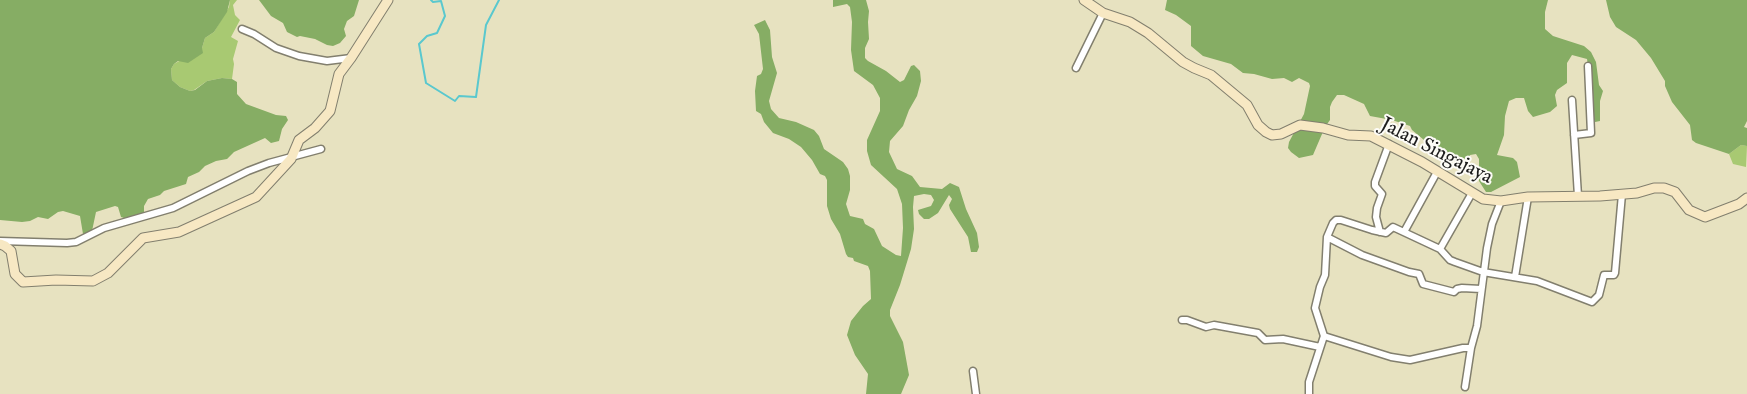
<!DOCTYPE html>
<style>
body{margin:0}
canvas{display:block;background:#e7e2c0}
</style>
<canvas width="1747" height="394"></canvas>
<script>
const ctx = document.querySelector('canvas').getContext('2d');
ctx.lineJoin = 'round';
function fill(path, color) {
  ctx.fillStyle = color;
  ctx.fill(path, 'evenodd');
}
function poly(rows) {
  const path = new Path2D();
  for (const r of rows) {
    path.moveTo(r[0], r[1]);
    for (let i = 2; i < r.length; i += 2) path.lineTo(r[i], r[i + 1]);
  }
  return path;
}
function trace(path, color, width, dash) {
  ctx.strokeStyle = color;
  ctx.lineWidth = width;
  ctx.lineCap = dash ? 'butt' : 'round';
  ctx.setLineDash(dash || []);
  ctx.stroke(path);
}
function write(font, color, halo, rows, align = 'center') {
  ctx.font = font + ' "IM FELL English",serif';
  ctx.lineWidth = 4;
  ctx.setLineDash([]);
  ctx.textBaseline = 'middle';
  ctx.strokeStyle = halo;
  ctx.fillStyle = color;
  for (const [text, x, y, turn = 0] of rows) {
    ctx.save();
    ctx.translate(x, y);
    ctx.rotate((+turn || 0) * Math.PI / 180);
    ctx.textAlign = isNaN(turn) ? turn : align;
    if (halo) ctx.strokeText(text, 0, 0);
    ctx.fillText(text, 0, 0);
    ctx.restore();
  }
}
const green = poly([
 [230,0,237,0,233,5,235,15,240,20,231,37,238,41,233,59,234,64,232,79,222,78,207,81,194,90,190,91,180,87,172,80,171,69,174,64,202,48,205,38,214,32,229,7],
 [1741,145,1747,146,1746,167,1733,164,1729,154]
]);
const forest = poly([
 [0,0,230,0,227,12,214,32,205,38,202,48,203,53,188,63,178,61,174,64,171,69,172,80,180,87,190,91,195,90,207,81,222,78,232,79,237,82,237,94,246,104,276,115,286,116,288,120,282,129,279,141,271,143,265,138,234,152,227,159,216,161,205,166,199,172,188,177,186,184,164,191,160,195,148,199,144,206,144,214,133,217,124,218,121,217,118,207,115,206,96,212,92,231,83,234,80,216,63,211,58,212,48,219,38,217,30,221,22,222,0,220],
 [259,0,359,0,354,16,347,21,344,29,346,36,340,43,333,46,327,45,315,39,300,36,297,37,287,32,283,23,271,16],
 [833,0,866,0,869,11,868,22,869,39,865,48,865,58,868,61,886,71,900,82,904,80,911,66,914,65,920,71,921,81,917,96,909,110,903,126,890,141,889,152,897,169,912,176,920,187,942,189,950,183,959,187,966,209,977,233,979,247,977,252,971,252,968,237,950,209,949,205,952,199,949,195,938,213,929,219,924,219,919,214,918,210,931,206,934,200,931,195,924,194,914,196,913,207,914,229,911,249,900,285,890,310,890,316,903,342,909,375,901,394,866,394,868,374,855,355,847,335,851,321,863,306,871,299,870,271,868,266,854,261,853,258,848,257,846,254,840,234,831,219,827,206,827,180,825,176,820,174,812,160,801,147,789,139,773,133,764,122,761,114,756,111,755,91,757,76,761,74,763,69,759,34,754,25,765,20,770,30,772,57,777,73,769,101,771,109,779,118,796,122,814,130,819,136,824,149,843,162,848,169,850,176,850,190,846,204,850,216,863,219,865,224,874,229,882,246,896,255,901,256,903,228,902,204,897,189,871,165,867,151,867,140,880,111,880,98,873,85,854,71,851,50,852,22,850,7,847,4,833,7],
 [1167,0,1548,0,1545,12,1545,29,1553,36,1584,46,1591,52,1596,62,1599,85,1603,91,1600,101,1600,121,1595,122,1592,117,1590,78,1587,59,1572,55,1567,63,1567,83,1557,90,1555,95,1557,106,1550,112,1533,117,1528,111,1524,98,1516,98,1509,101,1505,116,1504,135,1497,155,1513,158,1517,162,1520,177,1491,192,1486,192,1479,181,1479,159,1476,154,1470,155,1468,160,1444,151,1433,152,1427,150,1424,140,1412,130,1410,126,1392,120,1370,116,1364,104,1344,95,1337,95,1332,102,1330,107,1330,120,1325,127,1313,155,1299,158,1291,152,1288,148,1289,142,1304,114,1310,86,1309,83,1299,78,1292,82,1284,78,1272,79,1254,74,1243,73,1231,64,1203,56,1191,46,1191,26,1176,15,1165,10],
 [1606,0,1747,0,1747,121,1744,127,1747,128,1747,146,1741,145,1729,154,1696,143,1692,140,1690,125,1672,102,1665,86,1665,81,1651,58,1636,40,1616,27,1610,17]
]);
const stream = poly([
 [431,0,433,2,441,1,445,16,437,33,427,36,419,44,426,83,455,101,459,96,476,97,486,25,499,0]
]);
const street = poly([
 [242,29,254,34,276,48,299,56,327,61,351,58],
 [1076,68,1103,13],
 [1572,100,1578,196],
 [1574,135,1591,133,1588,66],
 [1380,232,1376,217,1377,208,1382,194,1375,186,1375,182,1389,144],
 [1404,232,1437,172],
 [1327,237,1362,255,1409,272,1419,274,1423,284,1454,292,1457,289,1462,288,1481,289],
 [0,241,67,243,76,242,104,228,173,208,248,171,269,163,321,149],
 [1440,249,1472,193],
 [1515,277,1528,197],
 [1182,320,1187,320,1206,327,1214,325,1258,333,1265,340,1283,339,1320,347],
 [1324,336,1391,357,1410,360,1463,348,1471,348],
 [973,371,976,394],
 [1465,387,1471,348,1477,326,1487,248,1492,224,1501,201],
 [1309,394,1309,382,1324,336,1315,308,1320,287,1325,275,1327,237,1333,223,1336,220,1341,220,1372,230,1386,233,1393,227,1440,249,1450,260,1455,262,1483,272,1537,281,1592,302,1599,295,1604,275,1614,275,1615,273,1622,194]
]);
const secondary = poly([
 [1084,0,1103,13,1130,22,1148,33,1183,62,1194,68,1211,75,1247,105,1258,125,1266,132,1272,135,1281,134,1300,125,1323,128,1348,135,1371,136,1422,162,1483,199,1501,201,1528,197,1600,196,1637,193,1654,188,1664,188,1675,192,1689,210,1705,217,1739,204,1747,198],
 [0,244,5,246,11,251,15,274,23,282,56,280,93,281,108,273,143,238,179,232,256,197,291,159,299,140,315,128,330,111,339,74,351,58,388,0]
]);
const streetNames = [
 ["Jalan Singajaya",1436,152,27]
];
fill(green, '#a8c972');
fill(forest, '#86ad64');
trace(stream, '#5ac8ce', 2);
trace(street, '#827f6e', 9);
trace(secondary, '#827f6e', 11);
trace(street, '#fff', 6);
trace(secondary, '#f7e8c3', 9);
write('20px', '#1c1c1c', '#fdfcf7', streetNames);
</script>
